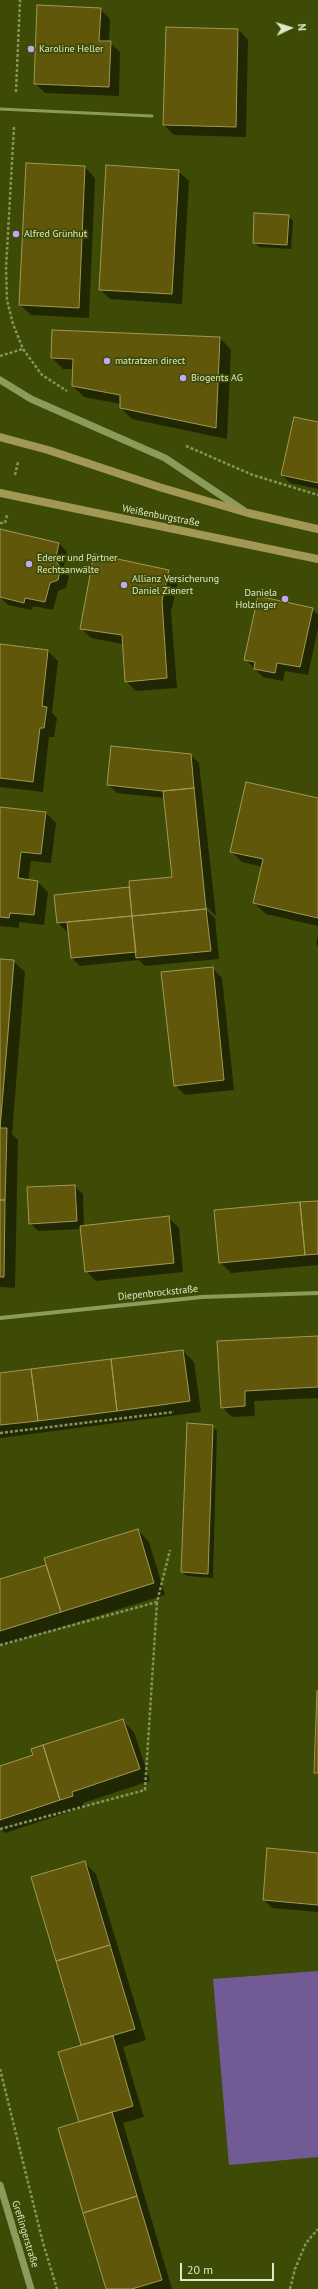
<!DOCTYPE html>
<meta charset="utf-8">
<style>
body{margin:0}
#map{position:relative;width:318px;height:2289px;overflow:hidden;background:#3d4b06;font-family:"PT Sans",sans-serif}
canvas{display:block}
.north{position:absolute;left:270px;top:8px;width:40px;height:40px;-webkit-text-stroke:3px #3d4b06;paint-order:stroke;rotate:86deg;font-size:11px;font-weight:700;line-height:16px;text-align:center;color:#dee9c8}
.north::after{content:'';display:block;margin:auto;width:14px;height:18px;background:#dee9c8;clip-path:polygon(50% 0,100% 100%,50% 72%,0 100%)}
.scale{position:absolute;left:180px;top:2263px;width:94px;height:18px;box-sizing:border-box;border:2px solid #dee9c8;border-top:0;padding-left:5px;font-size:12px;line-height:14px;white-space:nowrap;color:#dee9c8;-webkit-text-stroke:3px #3d4b06;paint-order:stroke}
</style>
<div id="map">
<canvas width="318" height="2289"></canvas>
<div class="north">N</div>
<div class="scale">20 m</div>
</div>
<script>
const ctx = document.querySelector('canvas').getContext('2d');
ctx.lineJoin = 'round';
function fill(path, color) {
  ctx.fillStyle = color;
  ctx.fill(path, 'evenodd');
}
function poly(rows) {
  const path = new Path2D();
  for (const r of rows) {
    path.moveTo(r[0], r[1]);
    for (let i = 2; i < r.length; i += 2) path.lineTo(r[i], r[i + 1]);
  }
  return path;
}
function trace(path, color, width, dash) {
  ctx.strokeStyle = color;
  ctx.lineWidth = width;
  ctx.lineCap = dash ? 'butt' : 'round';
  ctx.setLineDash(dash || []);
  ctx.stroke(path);
}
function write(font, color, halo, rows, align = 'center') {
  ctx.font = font + ' "PT Sans",sans-serif';
  ctx.lineWidth = 3.5;
  ctx.setLineDash([]);
  ctx.textBaseline = 'middle';
  ctx.strokeStyle = halo;
  ctx.fillStyle = color;
  for (const [text, x, y, turn = 0] of rows) {
    ctx.save();
    ctx.translate(x, y);
    ctx.rotate((+turn || 0) * Math.PI / 180);
    ctx.textAlign = isNaN(turn) ? turn : align;
    if (halo) ctx.strokeText(text, 0, 0);
    ctx.fillText(text, 0, 0);
    ctx.restore();
  }
}
const green = poly([
 [318,1971,318,2157,229,2165,213,1979]
]);
const shadow = poly([
 [100,9,110,19,109,42,120,52,119,96,45,93,35,83],
 [167,28,238,29,248,40,246,137,174,135,164,125],
 [85,167,95,178,89,318,31,315,20,305],
 [178,171,189,181,182,304,110,299,100,289],
 [288,216,293,221,291,249,259,247,254,242],
 [220,338,231,350,227,439,132,419,121,408,121,404,84,397,73,386,73,369,63,369,52,358],
 [318,423,318,489,290,483,282,475],
 [0,530,59,543,67,552,63,570,69,576,66,588,58,591,53,610,33,606,32,610,8,605,0,597],
 [168,571,178,581,171,612,177,688,136,691,126,681,123,644,91,638,81,628],
 [312,609,318,615,318,628,308,675,285,671,283,681,263,677,245,659],
 [0,645,48,651,58,661,52,713,57,718,54,737,49,737,43,792,0,787],
 [190,755,199,763,216,916,204,904,202,906,215,918,219,959,145,966,139,960,80,966,72,958,69,931,66,931,58,923,55,896,129,888,131,890,173,878,165,798,117,793,108,784],
 [318,799,318,926,266,914,254,903,263,867,242,862,231,851],
 [0,808,46,813,56,823,51,863,31,861,28,881,38,882,48,892,44,925,19,922,19,928,0,926],
 [318,935,318,946,316,944],
 [0,960,13,961,25,972,12,1134,18,1140,15,1288,0,1287,0,1133,14,970,12,970,0,1120],
 [212,968,222,978,234,1090,185,1095,175,1085],
 [74,1186,83,1194,84,1226,169,1218,179,1228,183,1272,96,1281,86,1271,81,1229,38,1231,30,1223],
 [318,1202,318,1265,231,1273,220,1262],
 [318,1337,318,1398,254,1401,255,1416,232,1417,222,1407],
 [183,1351,194,1362,201,1412,0,1438,0,1374],
 [212,1426,217,1431,213,1578,187,1576,182,1572],
 [138,1530,149,1542,165,1595,0,1646,0,1580,47,1565],
 [123,1721,134,1732,150,1781,83,1803,84,1807,5,1833,0,1828,0,1767],
 [318,1854,318,1912,272,1908,264,1900],
 [84,1862,96,1874,146,2040,123,2047,144,2117,123,2123,172,2289,107,2289,80,2123,82,2046,32,1878]
]);
const building = poly([
 [37,5,101,8,99,41,111,41,109,87,34,84,37,5],
 [166,27,238,29,236,127,163,125,166,27],
 [26,163,85,166,79,308,19,305,26,163],
 [106,165,179,170,172,294,99,290,106,165],
 [254,213,289,215,287,245,253,243,254,213],
 [52,330,220,337,216,428,120,408,120,395,72,386,73,359,51,358,52,330],
 [294,417,318,422,318,483,281,475,294,417],
 [0,529,59,543,55,561,61,567,58,580,50,583,45,602,25,598,24,603,0,597,0,529],
 [94,554,169,570,162,601,167,678,125,682,122,635,80,629,94,554],
 [258,596,313,608,300,667,277,663,275,673,254,669,255,662,244,660,258,596],
 [0,644,48,650,42,706,47,707,44,728,40,728,33,782,0,778,0,644],
 [111,746,191,754,194,788,163,791,107,785,111,746],
 [246,782,318,798,318,918,253,903,263,859,230,852,246,782],
 [194,788,206,909,132,916,129,881,172,877,163,791,194,788],
 [0,807,46,812,41,854,21,852,18,878,38,881,34,915,10,913,9,918,0,917,0,807],
 [129,887,132,916,57,923,54,895,129,887],
 [206,909,211,951,136,958,132,916,206,909],
 [132,916,136,952,71,958,67,922,132,916],
 [0,959,14,960,0,1128,0,959],
 [213,967,224,1080,174,1086,161,972,213,967],
 [0,1128,7,1128,5,1200,0,1200,0,1128],
 [75,1185,77,1221,29,1224,27,1187,75,1185],
 [0,1200,5,1200,4,1277,0,1277,0,1200],
 [318,1201,318,1254,305,1255,300,1202,318,1201],
 [300,1202,305,1255,219,1263,214,1210,300,1202],
 [169,1216,174,1263,85,1272,80,1226,169,1216],
 [318,1336,318,1387,245,1391,245,1406,221,1408,217,1341,318,1336],
 [183,1350,190,1401,117,1411,111,1359,183,1350],
 [111,1359,117,1411,38,1421,31,1369,111,1359],
 [31,1369,38,1421,0,1425,0,1373,31,1369],
 [187,1423,213,1425,208,1574,181,1572,187,1423],
 [138,1529,154,1583,61,1612,44,1558,138,1529],
 [46,1565,61,1612,0,1631,0,1579,46,1565],
 [317,1691,318,1691,318,1773,314,1773,317,1691],
 [123,1719,140,1769,72,1792,73,1796,60,1800,43,1745,123,1719],
 [43,1745,60,1800,0,1820,0,1766,33,1755,31,1749,43,1745],
 [267,1848,318,1853,318,1905,263,1900,267,1848],
 [85,1861,110,1945,56,1961,31,1877,85,1861],
 [110,1945,135,2029,81,2045,56,1961,110,1945],
 [113,2036,133,2106,79,2122,58,2052,113,2036],
 [112,2112,137,2196,83,2213,58,2128,112,2112],
 [137,2196,162,2280,132,2289,106,2289,83,2213,137,2196]
]);
const path = poly([
 [16,92,20,0],
 [14,127,6,268,7,300,13,324,23,349,42,375,67,391],
 [0,356,23,349],
 [186,446,253,475,318,495],
 [15,475,18,462],
 [0,523,5,523,7,515],
 [0,1433,174,1412],
 [0,1645,157,1602,170,1550],
 [0,1829,145,1790,157,1602],
 [0,2069,43,2243,57,2289],
 [290,2289,295,2269,306,2243,318,2229]
]);
const service = poly([
 [0,109,152,116]
]);
const minor = poly([
 [0,1318,202,1297,318,1293]
]);
const tertiary = poly([
 [0,380,31,399,165,458,243,510],
 [0,2185,31,2289]
]);
const secondary = poly([
 [0,437,48,450,159,487,248,513,318,529],
 [0,493,318,559]
]);
const markers = [
 [31,49,4,"#c4a7f1"],
 [16,234,4,"#c4a7f1"],
 [107,361,4,"#c4a7f1"],
 [183,378,4,"#c4a7f1"],
 [29,564,4,"#c4a7f1"],
 [124,585,4,"#c4a7f1"],
 [285,599,4,"#c4a7f1"]
];
const poiNames = [
 ["Karoline Heller",39,49],
 ["Alfred Grünhut",24,234],
 ["matratzen direct",115,361],
 ["Biogents AG",191,378],
 ["Ederer und Partner",37,558],
 ["Rechtsanwälte",37,570],
 ["Allianz Versicherung",132,579],
 ["Daniel Zienert",132,591],
 ["Daniela",277,593,"right"],
 ["Holzinger",277,605,"right"]
];
const streetNames = [
 ["Weißenburgstraße",161,516,11],
 ["Diepenbrockstraße",158,1293,-6],
 ["Greflingerstraße",25,2234,73]
];
fill(green, '#725b94');
fill(shadow, '#0007');
fill(building, '#60570b');
trace(building, '#a29855', 1);
trace(path, '#86925e', 2.5, [3, 2]);
trace(service, '#8a9b5c', 3);
trace(minor, '#8a9b5c', 4);
trace(tertiary, '#8a9b5c', 7);
trace(secondary, '#a39755', 8);
for (const [x, y, r, color] of markers) {
  const dot = new Path2D();
  dot.arc(x, y, r, 0, 2 * Math.PI);
  ctx.fillStyle = color;
  ctx.fill(dot);
  trace(dot, '#3d4b06', 1.5);
}
write('10px', '#dee9c8', '#3d4b06', poiNames, 'left');
write('10px', '#dee9c8', '#3d4b06', streetNames);
</script>
